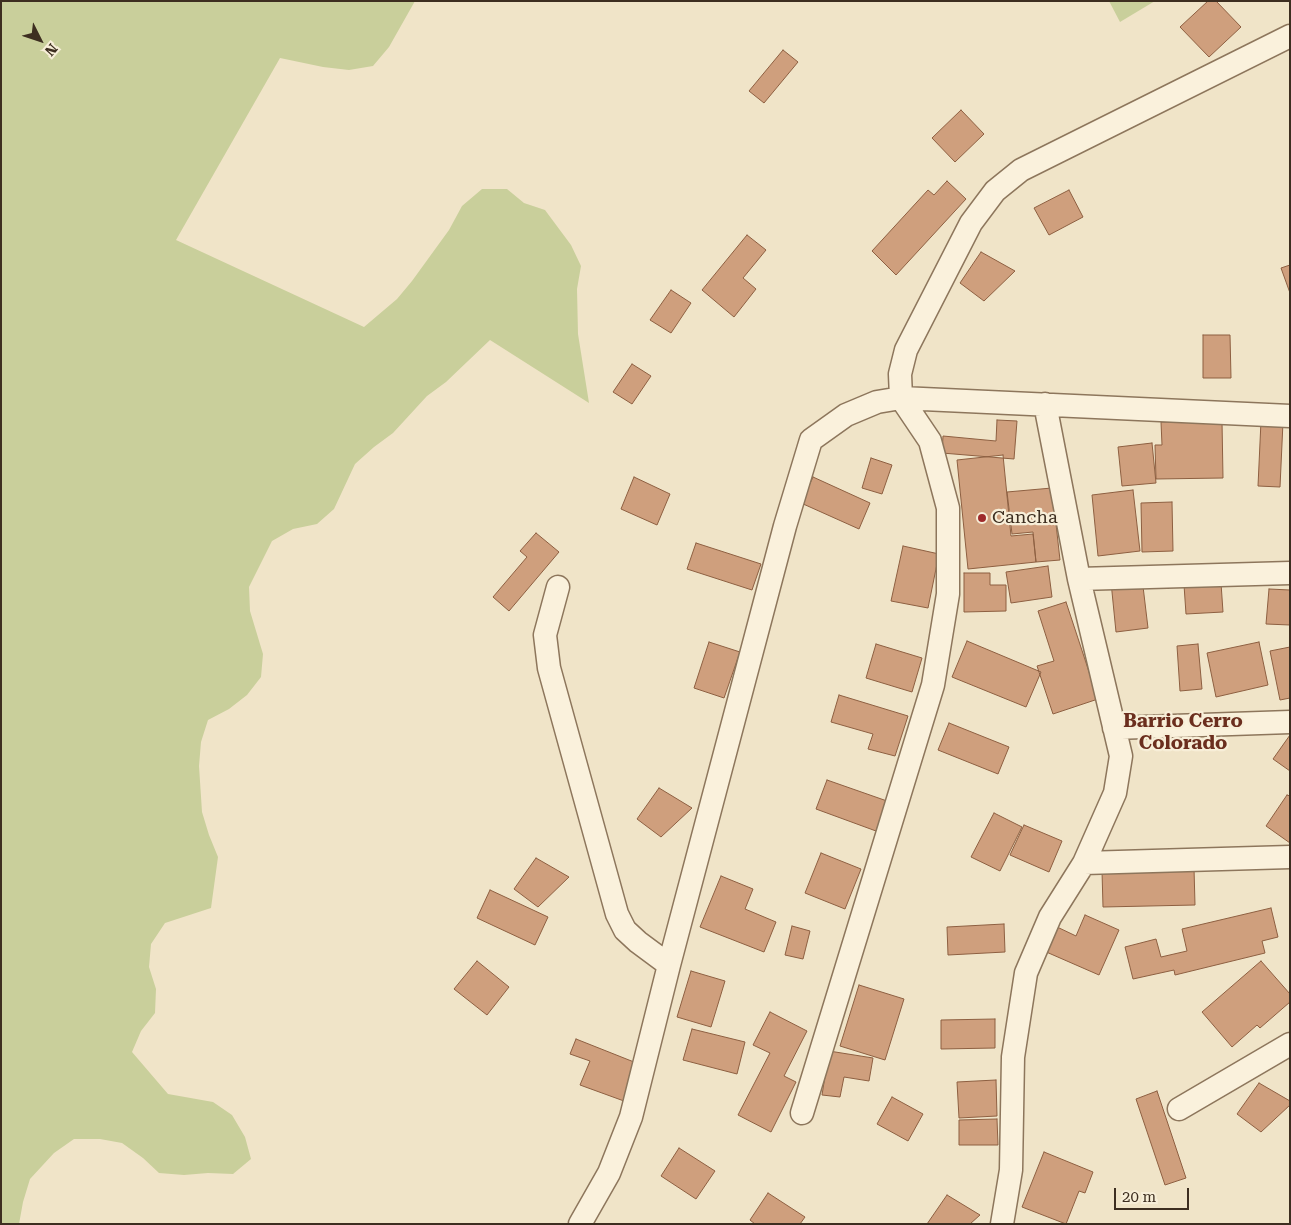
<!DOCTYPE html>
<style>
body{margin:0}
#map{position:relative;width:1291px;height:1225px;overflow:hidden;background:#f0e4c8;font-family:"Roboto Serif",serif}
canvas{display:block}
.frame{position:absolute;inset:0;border:2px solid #3d2e20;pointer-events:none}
.north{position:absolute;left:15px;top:15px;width:50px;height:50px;-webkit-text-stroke:4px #f7eed8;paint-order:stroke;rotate:131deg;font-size:14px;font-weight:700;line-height:20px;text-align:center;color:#3d2e20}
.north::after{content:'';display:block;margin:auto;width:18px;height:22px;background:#3d2e20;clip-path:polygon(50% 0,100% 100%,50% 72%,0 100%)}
.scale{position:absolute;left:1114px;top:1188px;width:75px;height:22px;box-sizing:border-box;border:2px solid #3d2e20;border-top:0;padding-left:6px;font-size:15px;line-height:18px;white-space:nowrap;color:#3d2e20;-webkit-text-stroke:4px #f7eed8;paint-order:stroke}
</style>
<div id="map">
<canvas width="1291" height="1225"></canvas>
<div class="frame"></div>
<div class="north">N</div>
<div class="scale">20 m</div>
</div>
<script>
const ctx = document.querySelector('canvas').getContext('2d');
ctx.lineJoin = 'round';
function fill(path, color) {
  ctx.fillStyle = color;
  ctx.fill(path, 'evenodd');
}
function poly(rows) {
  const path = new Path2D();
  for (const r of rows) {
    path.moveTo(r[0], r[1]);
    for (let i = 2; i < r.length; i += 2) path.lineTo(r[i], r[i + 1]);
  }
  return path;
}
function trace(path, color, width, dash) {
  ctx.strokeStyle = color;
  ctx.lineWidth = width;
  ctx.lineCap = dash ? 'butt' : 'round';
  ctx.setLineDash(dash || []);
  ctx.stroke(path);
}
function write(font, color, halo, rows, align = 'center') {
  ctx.font = font + ' "Roboto Serif",serif';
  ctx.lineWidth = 4.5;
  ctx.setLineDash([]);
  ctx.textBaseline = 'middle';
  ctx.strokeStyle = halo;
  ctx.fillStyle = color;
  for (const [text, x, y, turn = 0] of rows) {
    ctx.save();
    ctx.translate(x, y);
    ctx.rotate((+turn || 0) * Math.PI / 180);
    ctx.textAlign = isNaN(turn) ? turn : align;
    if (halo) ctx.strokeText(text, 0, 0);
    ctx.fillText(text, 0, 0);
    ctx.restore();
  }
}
const green = poly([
 [1,1,415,1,389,47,373,66,349,70,323,67,280,58,176,240,364,327,397,299,412,281,449,230,462,206,482,189,507,189,524,203,545,210,571,245,581,266,577,289,578,334,589,403,490,340,446,382,427,396,393,433,374,447,355,464,334,509,317,524,293,529,272,541,249,587,250,611,263,654,261,677,247,695,229,709,208,720,201,742,199,766,202,812,209,835,218,857,211,908,165,923,151,944,149,967,156,989,155,1013,141,1031,132,1052,168,1094,213,1102,232,1115,245,1137,251,1159,233,1174,208,1173,184,1175,159,1173,143,1158,122,1143,100,1139,74,1139,54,1153,30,1179,23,1202,19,1224,1,1224],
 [1109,1,1155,1,1120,22]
]);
const building = poly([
 [1208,1,1216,1,1241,27,1209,57,1180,27,1208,1],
 [783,50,798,62,764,103,749,91,783,50],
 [961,110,984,134,955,162,932,138,961,110],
 [947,181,966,199,896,275,872,251,928,190,934,195,947,181],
 [1069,190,1083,217,1049,235,1034,208,1069,190],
 [747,235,766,250,743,278,756,289,734,317,702,290,747,235],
 [981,252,1015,271,984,301,960,283,981,252],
 [1290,265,1290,293,1281,268,1290,265],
 [671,290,691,303,671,333,650,320,671,290],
 [1203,335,1230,335,1231,378,1203,378,1203,335],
 [632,364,651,376,632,404,613,392,632,364],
 [997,420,1017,421,1014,459,942,453,943,436,996,441,997,420],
 [1222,421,1223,478,1156,479,1155,445,1162,445,1161,422,1222,421],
 [1261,421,1283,422,1280,487,1258,486,1261,421],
 [1152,443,1156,483,1122,486,1118,447,1152,443],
 [1003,455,1011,536,1033,534,1036,562,968,569,957,460,1003,455],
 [871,458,892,465,882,494,862,488,871,458],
 [634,477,670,494,657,525,621,509,634,477],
 [813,477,870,503,859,529,801,503,813,477],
 [1052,488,1060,560,1036,562,1033,532,1012,534,1007,492,1052,488],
 [1133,490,1140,551,1098,556,1092,495,1133,490],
 [1172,502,1173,551,1142,552,1141,503,1172,502],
 [536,533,559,552,509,611,493,597,527,557,520,551,536,533],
 [696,543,761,564,752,590,687,569,696,543],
 [903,546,939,554,928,608,891,601,903,546],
 [1048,566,1052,597,1011,603,1006,572,1048,566],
 [964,573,990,573,990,585,1006,585,1006,611,964,612,964,573],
 [1142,578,1148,628,1116,632,1111,582,1142,578],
 [1221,583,1223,612,1186,614,1184,585,1221,583],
 [1269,589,1290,590,1290,625,1266,624,1269,589],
 [1066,602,1098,699,1053,714,1037,666,1054,661,1038,611,1066,602],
 [967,641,1041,672,1026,707,952,677,967,641],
 [709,642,740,652,724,698,694,688,709,642],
 [1259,642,1268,685,1216,697,1207,653,1259,642],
 [876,644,922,658,912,692,866,678,876,644],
 [1198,644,1202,689,1180,691,1177,646,1198,644],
 [1290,647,1290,698,1280,700,1270,651,1290,647],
 [839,695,908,716,895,756,868,749,873,734,831,722,839,695],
 [949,723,1009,747,998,774,938,750,949,723],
 [1290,735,1290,771,1273,759,1290,735],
 [827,780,887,801,876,831,816,809,827,780],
 [659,788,692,808,661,837,637,819,659,788],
 [1287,795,1290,796,1290,843,1266,826,1287,795],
 [994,813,1022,827,1000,871,971,857,994,813],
 [1024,825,1062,841,1049,872,1010,855,1024,825],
 [821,853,861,869,845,909,805,893,821,853],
 [536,858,569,877,538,907,514,889,536,858],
 [1194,868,1195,905,1103,907,1102,871,1194,868],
 [721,876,753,889,745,909,776,922,764,952,700,927,721,876],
 [490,890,548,917,535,945,477,918,490,890],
 [1271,908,1278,937,1262,941,1265,953,1175,975,1174,970,1133,979,1125,947,1156,939,1161,957,1187,951,1182,929,1271,908],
 [1085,915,1119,930,1099,975,1044,951,1055,926,1076,936,1085,915],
 [1004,924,1005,952,948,955,947,927,1004,924],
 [792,926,810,931,803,959,785,955,792,926],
 [477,961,509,987,487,1015,454,989,477,961],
 [1261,961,1290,994,1290,1002,1260,1028,1257,1025,1232,1047,1202,1012,1261,961],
 [691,971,725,981,711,1027,677,1017,691,971],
 [859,985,904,999,885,1060,840,1046,859,985],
 [770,1012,807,1031,784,1076,796,1082,771,1132,738,1115,770,1053,753,1045,770,1012],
 [995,1019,995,1048,941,1049,941,1020,995,1019],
 [692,1029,745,1042,737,1074,683,1060,692,1029],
 [576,1039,639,1064,624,1101,580,1085,590,1061,570,1054,576,1039],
 [829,1051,873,1058,869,1081,844,1077,840,1097,822,1095,829,1051],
 [996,1080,997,1116,959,1118,957,1082,996,1080],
 [1259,1083,1290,1101,1290,1105,1261,1132,1237,1114,1259,1083],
 [1157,1091,1186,1178,1165,1185,1136,1099,1157,1091],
 [892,1097,923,1114,908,1141,877,1124,892,1097],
 [997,1119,998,1145,959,1145,959,1120,997,1119],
 [679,1148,715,1171,696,1199,661,1176,679,1148],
 [1044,1152,1093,1172,1085,1193,1079,1191,1066,1224,1022,1207,1044,1152],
 [768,1193,805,1217,800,1224,755,1224,750,1220,768,1193],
 [947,1195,980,1215,970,1224,927,1224,947,1195]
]);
const minor = poly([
 [1079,579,1290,573],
 [558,587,545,635,549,668,617,914,625,930,638,942,669,965],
 [1114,728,1290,722],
 [1084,863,1290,857],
 [1179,1109,1290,1044],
 [802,1113,933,685,948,594,948,508,930,441,901,398,900,374,906,350,971,223,995,191,1021,170,1290,36],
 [580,1224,609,1173,631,1117,669,965,785,526,811,440,846,415,877,402,901,398,1290,416],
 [1002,1224,1011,1170,1013,1057,1026,973,1050,917,1084,863,1115,793,1121,756,1079,579,1045,404]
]);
const markers = [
 [982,518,5,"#9e2a2b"]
];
const poiNames = [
 ["Cancha",992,518]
];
const neighbourhoodNames = [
 ["Barrio Cerro",1183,721],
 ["Colorado",1183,743]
];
fill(green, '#c9cf9b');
fill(building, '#cf9f7d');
trace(building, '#8d5f41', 1);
trace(minor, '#8d765c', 25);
trace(minor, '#faf1dc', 22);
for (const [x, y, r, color] of markers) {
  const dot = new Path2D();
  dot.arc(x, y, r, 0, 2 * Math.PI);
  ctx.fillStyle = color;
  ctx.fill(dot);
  trace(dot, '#f7eed8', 2);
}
write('18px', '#3d2e20', '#f7eed8', poiNames, 'left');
write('bold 19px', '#6b2e1e', '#f7eed8', neighbourhoodNames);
</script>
